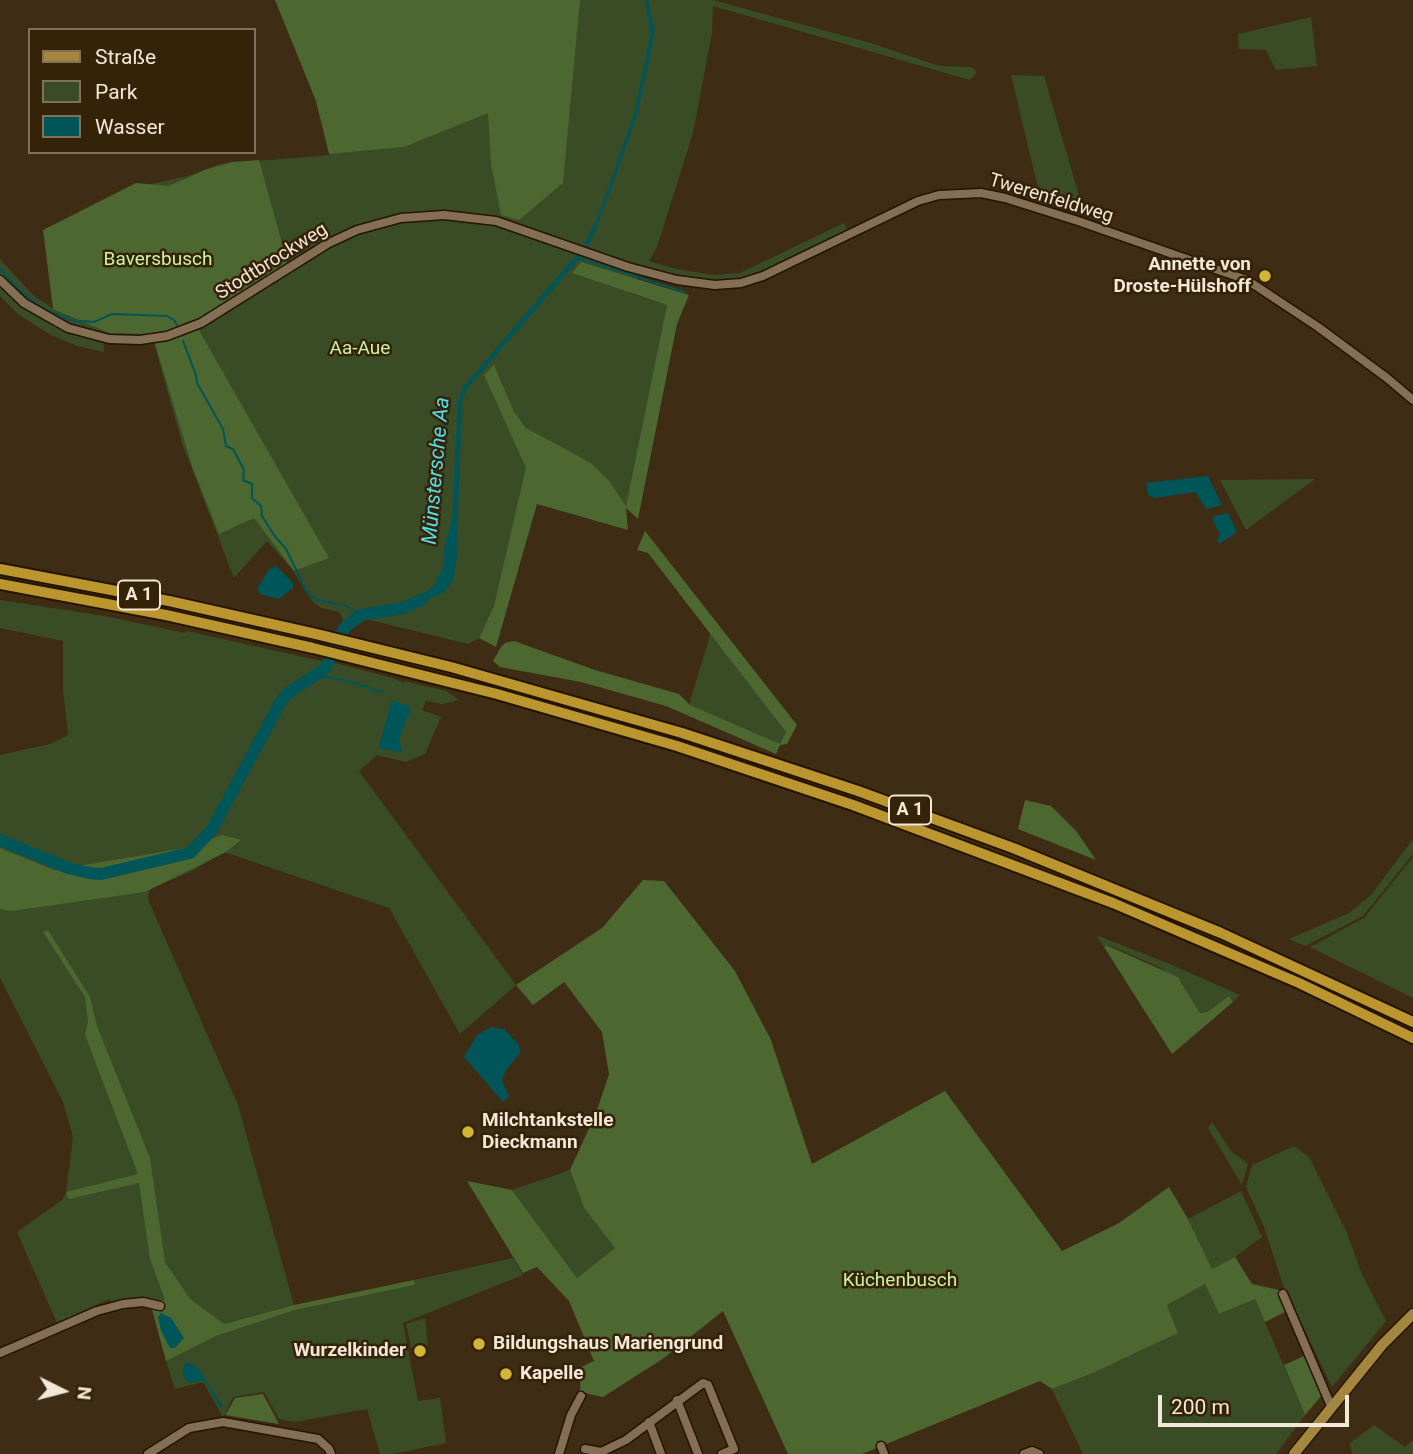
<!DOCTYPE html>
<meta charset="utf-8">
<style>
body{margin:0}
#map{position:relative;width:1413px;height:1454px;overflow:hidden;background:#3f2c14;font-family:Roboto,sans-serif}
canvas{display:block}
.legend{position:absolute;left:28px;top:28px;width:228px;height:126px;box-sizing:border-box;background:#342209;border:2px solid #80715c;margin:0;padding:9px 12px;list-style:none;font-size:21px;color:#f3e7d8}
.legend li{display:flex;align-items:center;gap:14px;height:35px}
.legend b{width:35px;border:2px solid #80715c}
.north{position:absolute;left:28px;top:1356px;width:70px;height:70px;-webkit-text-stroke:5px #342209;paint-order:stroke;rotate:96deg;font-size:19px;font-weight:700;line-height:28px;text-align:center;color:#f3e7d8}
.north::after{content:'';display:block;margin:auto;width:24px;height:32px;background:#f3e7d8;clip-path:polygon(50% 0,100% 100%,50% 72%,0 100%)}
.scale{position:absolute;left:1158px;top:1395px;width:191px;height:32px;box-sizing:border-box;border:4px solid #f3e7d8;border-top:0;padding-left:9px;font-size:21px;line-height:24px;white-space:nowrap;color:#f3e7d8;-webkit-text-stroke:5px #342209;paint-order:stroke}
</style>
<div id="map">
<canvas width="1413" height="1454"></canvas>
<ul class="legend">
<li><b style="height:9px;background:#a5863e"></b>Straße</li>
<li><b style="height:19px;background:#394c25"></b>Park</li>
<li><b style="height:19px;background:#005559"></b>Wasser</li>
</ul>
<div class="north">N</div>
<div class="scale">200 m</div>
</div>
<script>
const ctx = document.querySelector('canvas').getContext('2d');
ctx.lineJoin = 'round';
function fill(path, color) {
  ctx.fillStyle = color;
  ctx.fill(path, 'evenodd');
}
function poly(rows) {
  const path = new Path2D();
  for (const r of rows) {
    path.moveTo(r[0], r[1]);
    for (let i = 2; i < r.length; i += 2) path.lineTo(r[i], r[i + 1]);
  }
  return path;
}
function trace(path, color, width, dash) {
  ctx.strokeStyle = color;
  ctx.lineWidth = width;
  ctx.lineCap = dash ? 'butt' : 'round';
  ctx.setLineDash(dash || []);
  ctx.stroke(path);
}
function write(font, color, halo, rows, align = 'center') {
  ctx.font = font + ' Roboto,sans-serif';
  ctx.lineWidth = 5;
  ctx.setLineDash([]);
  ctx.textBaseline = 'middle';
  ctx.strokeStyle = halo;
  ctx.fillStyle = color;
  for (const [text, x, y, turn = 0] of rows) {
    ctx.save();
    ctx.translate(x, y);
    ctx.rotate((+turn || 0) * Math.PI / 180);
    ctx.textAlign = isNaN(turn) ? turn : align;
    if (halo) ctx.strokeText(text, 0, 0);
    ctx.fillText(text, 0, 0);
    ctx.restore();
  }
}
const green = poly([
 [276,0,713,0,874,44,939,66,971,67,977,72,970,80,713,6,712,33,693,133,657,247,649,261,676,269,714,275,740,273,844,223,848,231,770,269,729,281,691,279,644,268,629,293,668,305,626,507,610,482,530,465,494,604,479,638,468,644,366,619,350,631,345,630,332,662,396,679,404,683,405,681,446,691,459,700,442,704,426,701,422,710,441,717,425,754,406,762,377,755,359,771,516,985,460,1034,389,908,224,852,192,871,150,889,148,897,150,904,238,1105,294,1305,224,1324,173,1314,165,1301,124,1300,112,1302,109,1299,57,1323,17,1232,62,1200,66,1192,73,1136,63,1102,0,978,0,755,50,744,68,735,63,690,63,641,0,628,0,600,105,616,185,633,187,631,326,662,341,630,337,628,344,622,339,612,321,608,311,600,292,569,267,541,234,578,182,443,151,332,139,334,150,334,150,336,109,336,68,326,29,304,0,277,0,259,33,295,57,311,46,230,128,189,188,176,220,164,330,155,320,104],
 [1311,17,1317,66,1276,70,1266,50,1239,49,1238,34],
 [1011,75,1044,76,1085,216,1041,200],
 [0,285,26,308,50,324,103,340,104,352,77,346,51,335,19,315,0,296],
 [1315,479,1246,530,1220,480],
 [711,632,786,732,780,745,689,705],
 [1413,839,1413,854,1363,916,1305,946,1289,939,1349,913,1371,895],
 [1413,857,1413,998,1310,947,1364,918],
 [1096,935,1170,964,1240,995,1233,1002,1229,996,1207,1012,1200,1013,1181,981,1159,967,1111,946,1106,945,1104,947],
 [1212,1122,1231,1151,1248,1164,1242,1185,1208,1128],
 [1294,1146,1309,1157,1348,1235,1361,1272,1386,1321,1332,1387,1283,1285,1264,1227,1246,1187,1252,1165],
 [570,1170,584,1208,615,1248,577,1278,512,1190],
 [1241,1191,1262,1237,1235,1257,1212,1269,1188,1219],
 [513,1258,523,1275,403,1323,418,1401,440,1398,446,1443,392,1454,380,1454,367,1409,295,1422,279,1419,264,1392,233,1397,223,1417,203,1382,175,1389,166,1361,216,1336,295,1310,414,1285,414,1280],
 [1205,1284,1219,1314,1255,1299,1305,1415,1276,1454,1083,1454,1052,1389,1093,1373,1178,1333,1166,1305],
 [425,1318,428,1345,411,1348,406,1324],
 [1374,1425,1405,1447,1413,1440,1413,1454,1353,1454,1349,1444]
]);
const forest = poly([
 [275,0,580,0,563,183,519,220,501,215,491,164,488,113,404,147,329,154,316,101],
 [259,160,288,265,196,325,329,558,294,571,254,518,219,534,192,466,152,334,110,333,53,309,43,230,136,183,169,186,205,170,232,162],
 [581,262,689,295,677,324,638,519,626,508,628,530,537,504,496,647,479,638,494,605,526,468,484,375,494,365,514,412,526,428,591,463,610,482,626,506,667,305,572,273],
 [645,531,797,725,787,744,780,745,776,754,666,706,581,682,500,667,493,661,501,647,505,643,514,641,595,670,679,694,690,705,780,744,786,732,648,553,637,550],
 [1025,800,1051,806,1077,832,1096,860,1018,829],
 [222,835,241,840,224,853,145,892,12,911,0,909,0,848,54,870,186,848],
 [643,880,664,881,735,971,771,1040,812,1164,945,1091,1062,1251,1119,1223,1169,1187,1188,1219,1212,1269,1235,1257,1252,1284,1279,1290,1287,1311,1265,1322,1255,1299,1219,1314,1205,1284,1167,1305,1178,1333,1093,1373,1052,1389,1040,1381,862,1454,788,1454,723,1311,664,1358,603,1397,580,1392,581,1367,594,1361,569,1301,537,1267,523,1273,467,1181,512,1190,577,1278,615,1248,584,1208,570,1170,596,1113,609,1074,602,1032,564,982,533,1005,516,985,602,928],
 [48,930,90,997,97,1026,150,1158,165,1262,190,1299,224,1324,294,1305,414,1280,415,1285,295,1310,216,1336,166,1361,150,1302,165,1300,150,1259,139,1183,69,1199,66,1192,138,1174,85,1035,88,1022,85,997,43,932],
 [1106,945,1178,977,1200,1013,1207,1012,1229,996,1233,1002,1172,1054,1104,947],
 [1306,1355,1322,1395,1305,1415,1284,1365],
 [263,1394,279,1424,225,1415,235,1398]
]);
const water = poly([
 [645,0,648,0,655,32,637,116,595,233,587,248,583,247,598,217,634,114,651,33],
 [577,254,582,256,467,389,462,401,456,566,453,580,445,591,437,596,407,609,407,604,433,587,443,568,445,544,452,520,458,401,463,387],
 [1208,476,1222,505,1206,509,1195,492,1155,498,1148,495,1146,483],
 [1228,513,1237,532,1219,544,1217,541,1220,534,1212,520,1215,516],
 [276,566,293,583,293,588,279,599,259,594,258,587,269,569],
 [392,700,411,707,399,740,402,752,381,749,379,746],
 [491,1027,504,1029,519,1045,520,1053,506,1070,502,1080,509,1097,503,1102,464,1057,477,1035],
 [161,1313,171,1318,184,1338,175,1348,170,1348,161,1331,158,1317],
 [186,1363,190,1363,199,1369,223,1407,220,1408,204,1380,189,1383,184,1378,183,1368]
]);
const stream = poly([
 [578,258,684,292],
 [0,269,17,288,39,306,69,320,94,322,112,314,167,316,174,320,177,325],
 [183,341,196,375,197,383,223,429,226,446,233,449,240,462,244,470,243,480,252,484,252,498,261,506,262,516,274,535,286,549,306,590,314,599,346,606,361,615],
 [317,675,348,681,384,693]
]);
const river = poly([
 [0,840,68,868,89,873,101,874,190,853,211,831,280,703,288,693,325,669,345,627,361,615,403,608,421,600]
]);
const minor = poly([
 [0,280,24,303,68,328,109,339,140,340,167,336,201,323,327,244,357,230,401,218,444,215,496,221,628,267,677,280,715,285,741,283,763,276,918,201,939,195,981,193,1005,198,1078,221,1247,280,1318,327,1387,378,1413,400],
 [1283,1294,1331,1406],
 [0,1353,97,1311,123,1304,143,1302,160,1306],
 [677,1400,698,1454],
 [649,1422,661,1454],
 [881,1446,884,1454],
 [585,1449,601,1452,626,1440,703,1383,708,1385,734,1449,722,1454],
 [148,1454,189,1428,223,1422,318,1439,329,1449,331,1454],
 [559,1454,571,1415,581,1396],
 [1024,1454,1032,1451,1039,1454]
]);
const major = poly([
 [1294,1454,1382,1345,1413,1314]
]);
const highway = poly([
 [0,569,169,601,316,634,451,667,682,733,858,791,1013,848,1221,933,1413,1022],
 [0,584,166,615,313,648,497,694,677,746,853,805,1113,903,1299,983,1413,1038]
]);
const markers = [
 [1265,276,7,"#d3b635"],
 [468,1132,7,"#d3b635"],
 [479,1344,7,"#d3b635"],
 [420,1351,7,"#d3b635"],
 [506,1374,7,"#d3b635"]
];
const shields = [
 [139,595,42],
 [910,810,42]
];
const shieldNames = [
 ["A 1",139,595],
 ["A 1",910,810]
];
const streetNames = [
 ["Twerenfeldweg",1051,199,17],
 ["Stodtbrockweg",272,262,-32]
];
const parkNames = [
 ["Baversbusch",158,260],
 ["Aa-Aue",360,349],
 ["Küchenbusch",900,1281]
];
const poiNames = [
 ["Annette von",1251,265,"right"],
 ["Droste-Hülshoff",1251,287,"right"],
 ["Milchtankstelle",482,1121],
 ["Dieckmann",482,1143],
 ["Bildungshaus Mariengrund",493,1344],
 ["Wurzelkinder",406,1351,"right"],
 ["Kapelle",520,1374]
];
const waterNames = [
 ["Münstersche Aa",437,471,-85]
];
fill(green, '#394c25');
fill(forest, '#4c672f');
fill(water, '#005559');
trace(stream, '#005559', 2);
trace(river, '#005559', 12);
trace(minor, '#251400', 11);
trace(major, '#251400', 13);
trace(highway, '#251400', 14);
trace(minor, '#846f55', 8);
trace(major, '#a5863e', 10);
trace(highway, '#bb962e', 10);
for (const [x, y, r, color] of markers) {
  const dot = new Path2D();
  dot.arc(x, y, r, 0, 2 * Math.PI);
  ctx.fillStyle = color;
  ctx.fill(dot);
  trace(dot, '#342209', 2.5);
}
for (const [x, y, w] of shields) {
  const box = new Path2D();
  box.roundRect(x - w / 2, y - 14.5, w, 29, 5);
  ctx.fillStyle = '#342209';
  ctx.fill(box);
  trace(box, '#f3e7d8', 2);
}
write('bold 18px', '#f3e7d8', null, shieldNames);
write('19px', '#f3e7d8', '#342209', streetNames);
write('19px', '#caf5a0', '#342209', parkNames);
write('bold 19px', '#f3e7d8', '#342209', poiNames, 'left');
write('italic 21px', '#53dde6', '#342209', waterNames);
</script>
